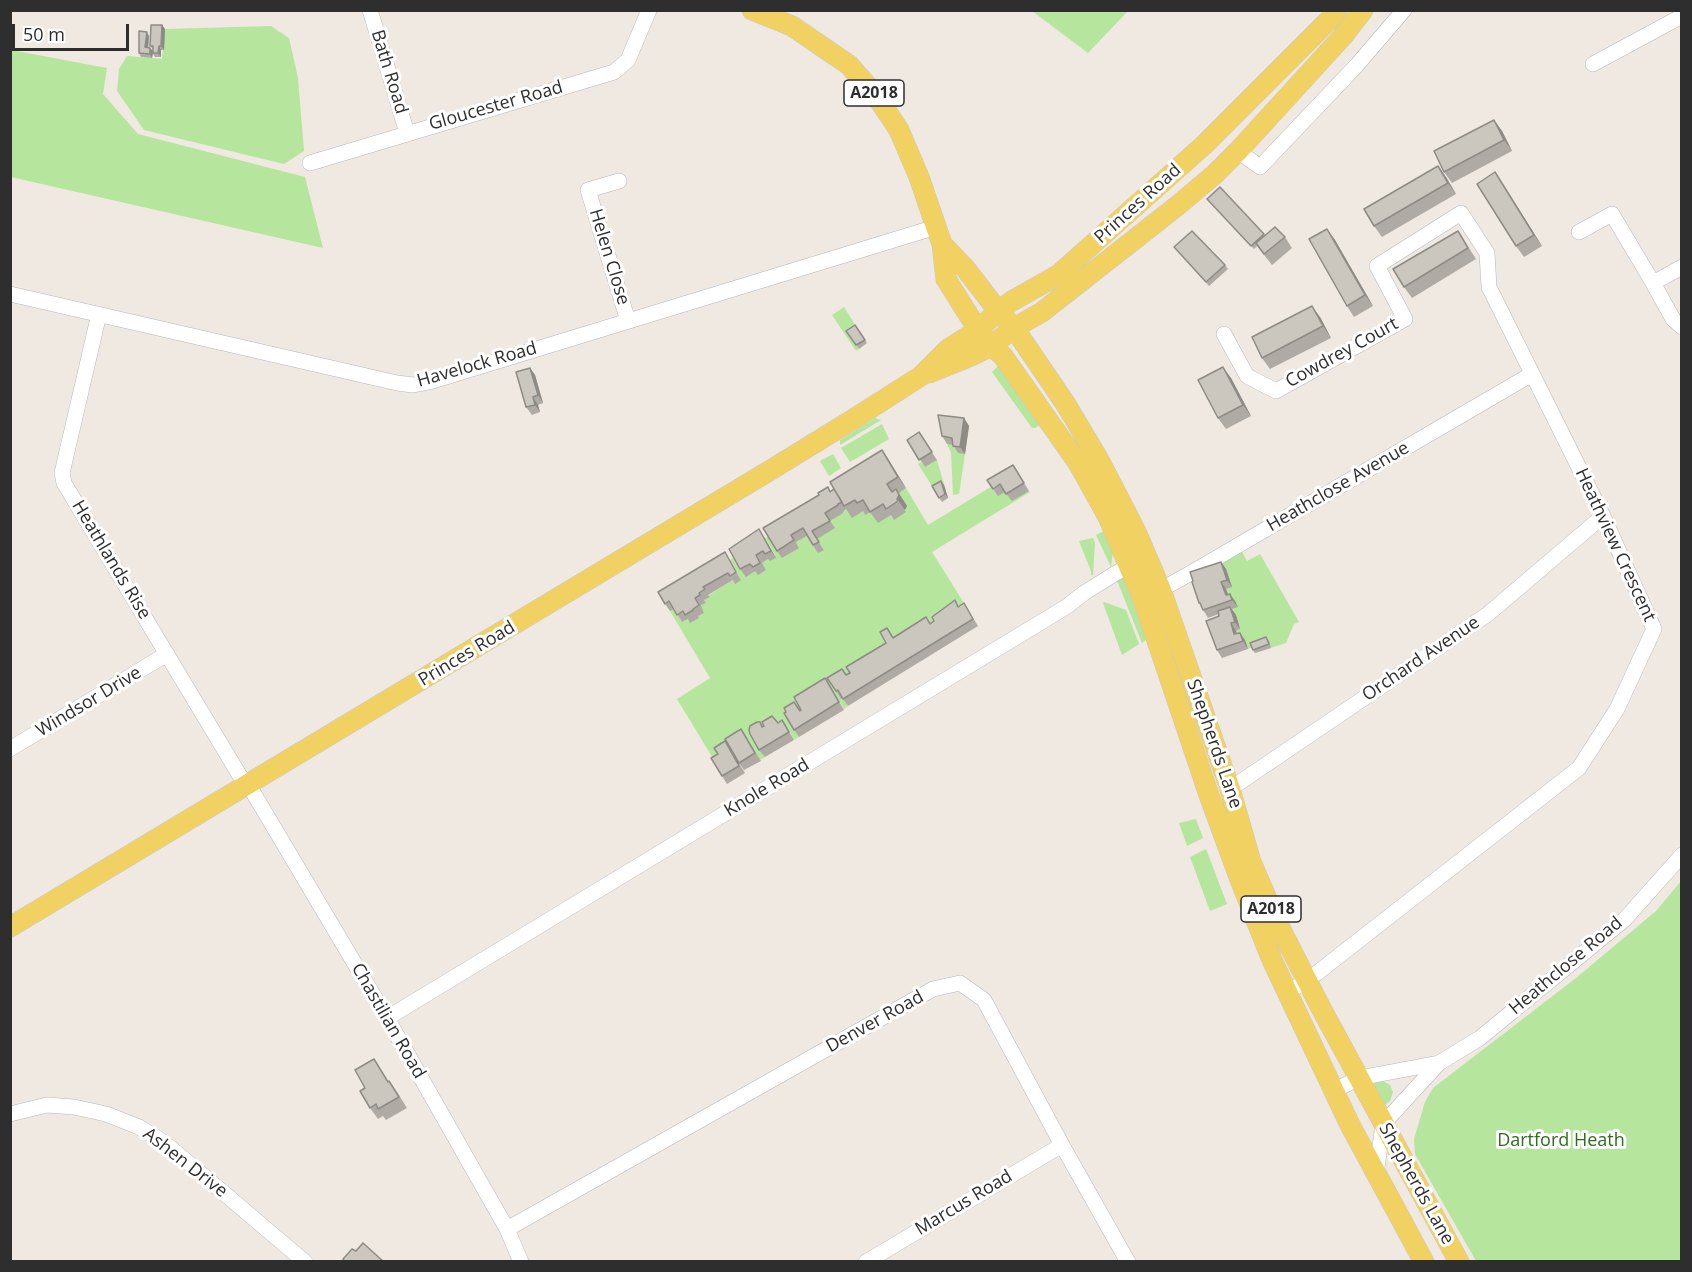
<!DOCTYPE html>
<style>
body{margin:0}
#map{position:relative;width:1692px;height:1272px;overflow:hidden;background:#efe9e1;font-family:"Open Sans",sans-serif}
canvas{display:block}
.frame{position:absolute;inset:0;border:12px solid #2e2e2e;pointer-events:none}
.scale{position:absolute;left:12px;top:24px;width:117px;height:27px;box-sizing:border-box;border:3px solid #2e2e2e;border-top:0;padding-left:8px;font-size:18px;line-height:21px;white-space:nowrap;color:#2e2e2e;-webkit-text-stroke:4px #fff;paint-order:stroke}
</style>
<div id="map">
<canvas width="1692" height="1272"></canvas>
<div class="frame"></div>
<div class="scale">50 m</div>
</div>
<script>
const ctx = document.querySelector('canvas').getContext('2d');
ctx.lineJoin = 'round';
function fill(path, color) {
  ctx.fillStyle = color;
  ctx.fill(path, 'evenodd');
}
function poly(rows) {
  const path = new Path2D();
  for (const r of rows) {
    path.moveTo(r[0], r[1]);
    for (let i = 2; i < r.length; i += 2) path.lineTo(r[i], r[i + 1]);
  }
  return path;
}
function trace(path, color, width, dash) {
  ctx.strokeStyle = color;
  ctx.lineWidth = width;
  ctx.lineCap = dash ? 'butt' : 'round';
  ctx.setLineDash(dash || []);
  ctx.stroke(path);
}
function write(font, color, halo, rows, align = 'center') {
  ctx.font = font + ' "Open Sans",sans-serif';
  ctx.lineWidth = 6;
  ctx.setLineDash([]);
  ctx.textBaseline = 'middle';
  ctx.strokeStyle = halo;
  ctx.fillStyle = color;
  for (const [text, x, y, turn = 0] of rows) {
    ctx.save();
    ctx.translate(x, y);
    ctx.rotate((+turn || 0) * Math.PI / 180);
    ctx.textAlign = isNaN(turn) ? turn : align;
    if (halo) ctx.strokeText(text, 0, 0);
    ctx.fillText(text, 0, 0);
    ctx.restore();
  }
}
const green = poly([
 [1032,11,1128,11,1088,53],
 [271,26,289,38,298,78,304,151,284,164,144,130,117,91,119,69,127,56,162,59,165,29],
 [11,50,107,68,103,94,138,134,305,177,323,248,11,177],
 [844,307,858,329,849,335,859,349,856,351,832,315],
 [998,366,1041,424,1035,428,1032,428,992,372],
 [875,418,881,420,840,445,840,440],
 [882,424,889,439,850,462,841,448],
 [947,444,957,445,965,454,959,494,953,495,951,453],
 [833,454,841,468,829,476,820,461],
 [937,460,948,498,942,502,918,464,921,462,925,467],
 [1017,471,1018,472,993,488,1006,492,1029,491,1030,492,932,552,969,611,892,650,843,698,848,706,844,709,830,686,807,717,789,721,799,737,794,740,787,728,756,742,765,757,760,760,746,737,729,747,730,749,717,765,677,699,710,678,670,611,674,609,682,622,704,613,701,605,705,603,704,600,710,597,709,595,733,580,741,580,730,560,734,557,756,571,765,570,762,563,775,555,765,538,769,536,799,547,796,542,808,535,824,549,817,539,830,521,847,509,871,511,891,515,906,512,906,507,895,495,906,488,928,525],
 [1104,531,1113,552,1111,567,1096,535],
 [1093,538,1095,543,1093,575,1091,575,1091,571,1079,541],
 [1242,552,1247,561,1260,554,1299,622,1294,624,1286,643,1255,653,1253,647,1248,649,1245,640,1240,642,1236,631,1240,629,1236,615,1226,618,1231,603,1226,589,1215,567],
 [1124,576,1148,638,1142,643,1116,578],
 [1104,602,1126,610,1139,644,1122,655,1103,603],
 [1196,819,1203,838,1187,846,1179,823],
 [1206,849,1227,904,1210,911,1190,857],
 [1681,881,1681,1261,1476,1261,1415,1154,1414,1139,1425,1102,1433,1088,1576,978,1656,911],
 [1383,1081,1390,1085,1393,1092,1390,1101,1380,1109,1373,1085,1375,1083]
]);
const minor = poly([
 [370,10,407,133],
 [1593,64,1682,16],
 [1238,151,1260,167,1357,65,1404,10],
 [310,163,614,72,628,60,649,10],
 [619,181,588,190,628,321],
 [1579,232,1612,214,1653,283,1682,267],
 [1653,283,1673,319,1682,327],
 [10,294,397,383,413,385,429,382,936,227],
 [99,314,62,473,64,483,240,776,254,794,387,1018,507,1229,521,1262],
 [1224,334,1247,376,1276,391,1405,319,1377,266,1461,213,1487,253,1489,287,1603,516,1654,629,1617,709,1579,768,1317,973,1287,993],
 [1153,594,1189,574,1532,374],
 [10,749,167,654],
 [1230,789,1488,614,1603,516],
 [387,1018,1066,607,1084,593,1116,573,1146,557],
 [1333,1091,1359,1078,1439,1063],
 [10,1114,47,1105,74,1107,106,1114,139,1127,165,1143,305,1262],
 [1376,1175,1383,1124,1439,1063,1480,1038,1625,919,1682,855],
 [507,1229,933,989,960,983,984,1000,1062,1145,1128,1262],
 [866,1262,1062,1145]
]);
const major = poly([
 [752,10,792,26,849,65,877,97,899,130,919,177,942,244,946,279,978,330,991,346,1003,356,1078,463,1108,517,1143,599,1210,798,1239,877,1272,960,1350,1125,1424,1262],
 [942,244,965,268,998,311,1014,328,1065,403,1099,460,1123,506,1137,534,1161,590,1230,789,1251,862,1276,920,1322,1010,1459,1262],
 [929,373,971,356,991,346,1014,328,1042,312,1177,206,1215,174,1238,151,1343,36,1363,10],
 [10,927,769,471,852,420,921,376,948,349,978,330,998,311,1012,301,1058,275,1204,145,1329,20,1337,10]
]);
const wall = poly([
 [162,25,165,29,164,50,161,50,161,57,155,57,153,54,152,58,141,57,139,53,149,36,148,47,150,48,153,51,153,49,150,46],
 [1494,120,1502,131,1512,151,1452,183,1444,172],
 [1446,177,1456,194,1382,237,1374,226],
 [1503,184,1542,246,1524,257,1516,246],
 [1207,199,1264,234,1265,236,1285,237,1292,248,1272,265,1257,246,1254,249],
 [1327,229,1335,240,1373,306,1354,317,1347,306],
 [1458,231,1476,259,1412,298,1404,287],
 [1174,247,1225,265,1228,269,1209,286],
 [1320,317,1331,338,1270,369,1262,358],
 [855,325,867,343,859,349,846,331],
 [530,368,535,375,543,403,538,405,540,412,532,415,526,407],
 [1231,378,1251,416,1226,429,1218,418],
 [964,418,969,426,965,454,958,453,953,445,947,444,942,436],
 [919,432,937,460,925,467,907,440],
 [882,450,906,488,899,493,907,506,905,510,906,512,894,520,891,515,878,523,870,512,865,515,863,511,852,518,846,509,843,512,843,513,830,521,835,528,817,539,824,550,818,553,807,536,796,542,799,548,782,558,777,551,830,491],
 [1013,465,1029,491,1012,501,1005,492,998,496,987,480],
 [941,481,944,485,948,498,942,502,932,486],
 [764,537,776,558,770,561,768,559,762,563,766,570,758,575,755,571,746,577,740,569],
 [725,552,741,580,735,584,733,580,708,595,710,597,704,600,706,603,701,605,704,613,698,616,699,618,690,623,688,619,682,622,674,609,670,611,665,604],
 [1221,562,1226,569,1232,587,1226,589,1228,594,1235,601,1238,607,1232,609,1236,615,1240,629,1236,631,1237,634,1245,640,1248,649,1222,658,1217,650,1219,616,1219,614,1208,618,1199,603],
 [964,603,978,626,848,706,842,698,841,699,836,691,846,675,893,637,926,617,931,623],
 [1266,637,1269,641,1271,648,1255,653,1253,650],
 [825,678,844,710,799,737,794,730,800,711],
 [782,720,794,740,765,757,759,750,760,722,763,726,778,723],
 [746,737,761,761,744,770,739,763],
 [725,741,745,773,727,784,722,776,718,754],
 [374,1059,388,1082,389,1081,397,1092,407,1108,386,1120,383,1116,378,1119,370,1108,365,1088]
]);
const shadedWall = poly([
 [162,25,165,29,164,50,161,46],
 [147,32,149,36,148,51,145,47],
 [159,46,161,50,161,57,158,53],
 [150,48,153,51,152,58,150,54],
 [1494,120,1502,131,1512,151,1504,140],
 [1438,166,1446,177,1456,194,1448,183],
 [1495,172,1503,184,1542,246,1534,235],
 [1327,229,1335,240,1373,306,1365,295],
 [1312,306,1320,317,1331,338,1323,326],
 [1223,367,1231,378,1251,416,1243,405],
 [530,368,535,375,543,403,538,395],
 [533,397,538,405,540,412,535,405],
 [964,418,969,426,965,454,960,447],
 [882,450,890,462,906,488,898,477],
 [941,481,944,485,948,498,945,494],
 [896,489,907,506,905,510,892,492,897,499],
 [759,529,764,537,776,558,771,551],
 [1221,562,1226,569,1232,587,1227,580],
 [1221,582,1226,589,1230,600,1226,595],
 [1230,594,1235,601,1238,607,1232,600],
 [1230,607,1236,615,1240,629,1235,622],
 [1231,623,1236,631,1240,642,1234,634],
 [1240,633,1245,640,1248,649,1243,641]
]);
const building = poly([
 [151,25,162,25,161,46,159,46,158,53,153,53,153,46,150,46,151,25],
 [139,31,147,32,145,47,150,48,150,54,139,53,139,31],
 [1494,120,1504,140,1444,172,1434,151,1494,120],
 [1438,166,1448,183,1374,226,1364,209,1438,166],
 [1495,172,1534,235,1516,246,1477,184,1495,172],
 [1220,187,1264,234,1251,246,1207,199,1220,187],
 [1275,227,1285,237,1264,254,1256,243,1275,227],
 [1327,229,1365,295,1347,306,1309,239,1327,229],
 [1192,231,1225,265,1206,282,1174,247,1192,231],
 [1458,231,1468,248,1404,287,1393,269,1458,231],
 [1312,306,1323,326,1262,358,1252,337,1312,306],
 [855,325,865,340,856,345,846,331,855,325],
 [1223,367,1243,405,1218,418,1198,380,1223,367],
 [530,368,538,395,533,397,535,405,526,407,516,372,530,368],
 [938,415,964,418,960,447,953,446,952,438,942,436,938,415],
 [919,432,932,452,919,460,907,440,919,432],
 [882,450,898,477,887,484,892,492,896,489,899,495,897,499,898,501,886,509,883,504,870,512,863,500,857,503,855,500,844,506,830,482,882,450],
 [1013,465,1024,483,1006,494,1000,484,993,489,987,480,1013,465],
 [941,481,945,494,939,498,932,486,941,481],
 [828,487,830,492,834,489,842,502,838,504,838,505,825,513,830,521,812,531,819,542,813,545,803,528,791,535,794,540,777,551,763,528,819,495,818,493,828,487],
 [759,529,771,551,765,554,763,551,756,555,760,563,753,567,750,564,740,569,729,549,759,529],
 [725,552,736,572,730,576,728,573,703,587,705,589,699,593,700,595,695,598,699,605,693,609,693,610,685,615,683,611,677,615,669,601,665,604,658,592,725,552],
 [1221,562,1227,580,1221,582,1226,595,1230,594,1232,600,1203,610,1200,603,1199,603,1192,582,1193,581,1190,572,1221,562],
 [955,600,958,607,964,603,973,619,843,699,838,690,836,691,827,678,842,669,846,675,850,673,846,667,886,643,880,632,887,628,893,638,926,617,930,624,934,621,932,617,955,600],
 [1230,607,1235,622,1231,623,1234,634,1240,633,1243,641,1217,650,1206,621,1219,616,1218,611,1230,607],
 [1266,637,1269,644,1253,650,1250,643,1266,637],
 [825,678,839,702,794,730,784,713,786,712,784,708,794,702,800,711,801,710,794,697,825,678],
 [772,716,778,723,782,720,789,732,759,750,750,734,749,730,750,726,757,722,760,722,762,727,764,726,762,722,772,716],
 [741,729,755,753,739,763,725,739,741,729],
 [725,741,739,766,722,776,711,758,718,754,714,748,725,741],
 [374,1059,388,1082,389,1081,399,1097,378,1109,376,1104,370,1108,360,1091,365,1088,355,1070,374,1059],
 [363,1243,384,1262,345,1262,343,1259,352,1249,356,1251,363,1243]
]);
const shields = [
 [874,93,60],
 [1271,909,60]
];
const shieldNames = [
 ["A2018",874,93],
 ["A2018",1271,909]
];
const streetNames = [
 ["Bath Road",389,72,73],
 ["Gloucester Road",496,106,-16],
 ["Princes Road",1138,204,-42],
 ["Helen Close",609,257,73],
 ["Cowdrey Court",1342,353,-29],
 ["Havelock Road",477,365,-16],
 ["Heathclose Avenue",1338,487,-30],
 ["Heathview Crescent",1615,545,65],
 ["Heathlands Rise",111,560,59],
 ["Princes Road",467,654,-31],
 ["Orchard Avenue",1421,659,-34],
 ["Windsor Drive",89,702,-31],
 ["Shepherds Lane",1214,744,71],
 ["Knole Road",767,788,-31],
 ["Heathclose Road",1566,966,-40],
 ["Chastilian Road",388,1021,60],
 ["Denver Road",875,1022,-29],
 ["Ashen Drive",185,1163,38],
 ["Shepherds Lane",1416,1184,61],
 ["Marcus Road",964,1203,-31]
];
const parkNames = [
 ["Dartford Heath",1561,1141]
];
fill(green, '#b6e59e');
trace(minor, '#b4b7c1', 16);
trace(major, '#c9c9c9', 21);
trace(minor, '#fff', 15);
trace(major, '#f2d163', 20);
fill(wall, '#afaba4');
fill(shadedWall, '#8e8b86');
fill(building, '#cbc7bf');
trace(building, '#8e8b86', 1.5);
for (const [x, y, w] of shields) {
  const box = new Path2D();
  box.roundRect(x - w / 2, y - 13, w, 26, 4.5);
  ctx.fillStyle = '#fff';
  ctx.fill(box);
  trace(box, '#2e2e2e', 1.5);
}
write('bold 16px', '#2e2e2e', null, shieldNames);
write('18px', '#2e2e2e', '#fff', streetNames);
write('18px', '#2c6e1b', '#fff', parkNames);
</script>
